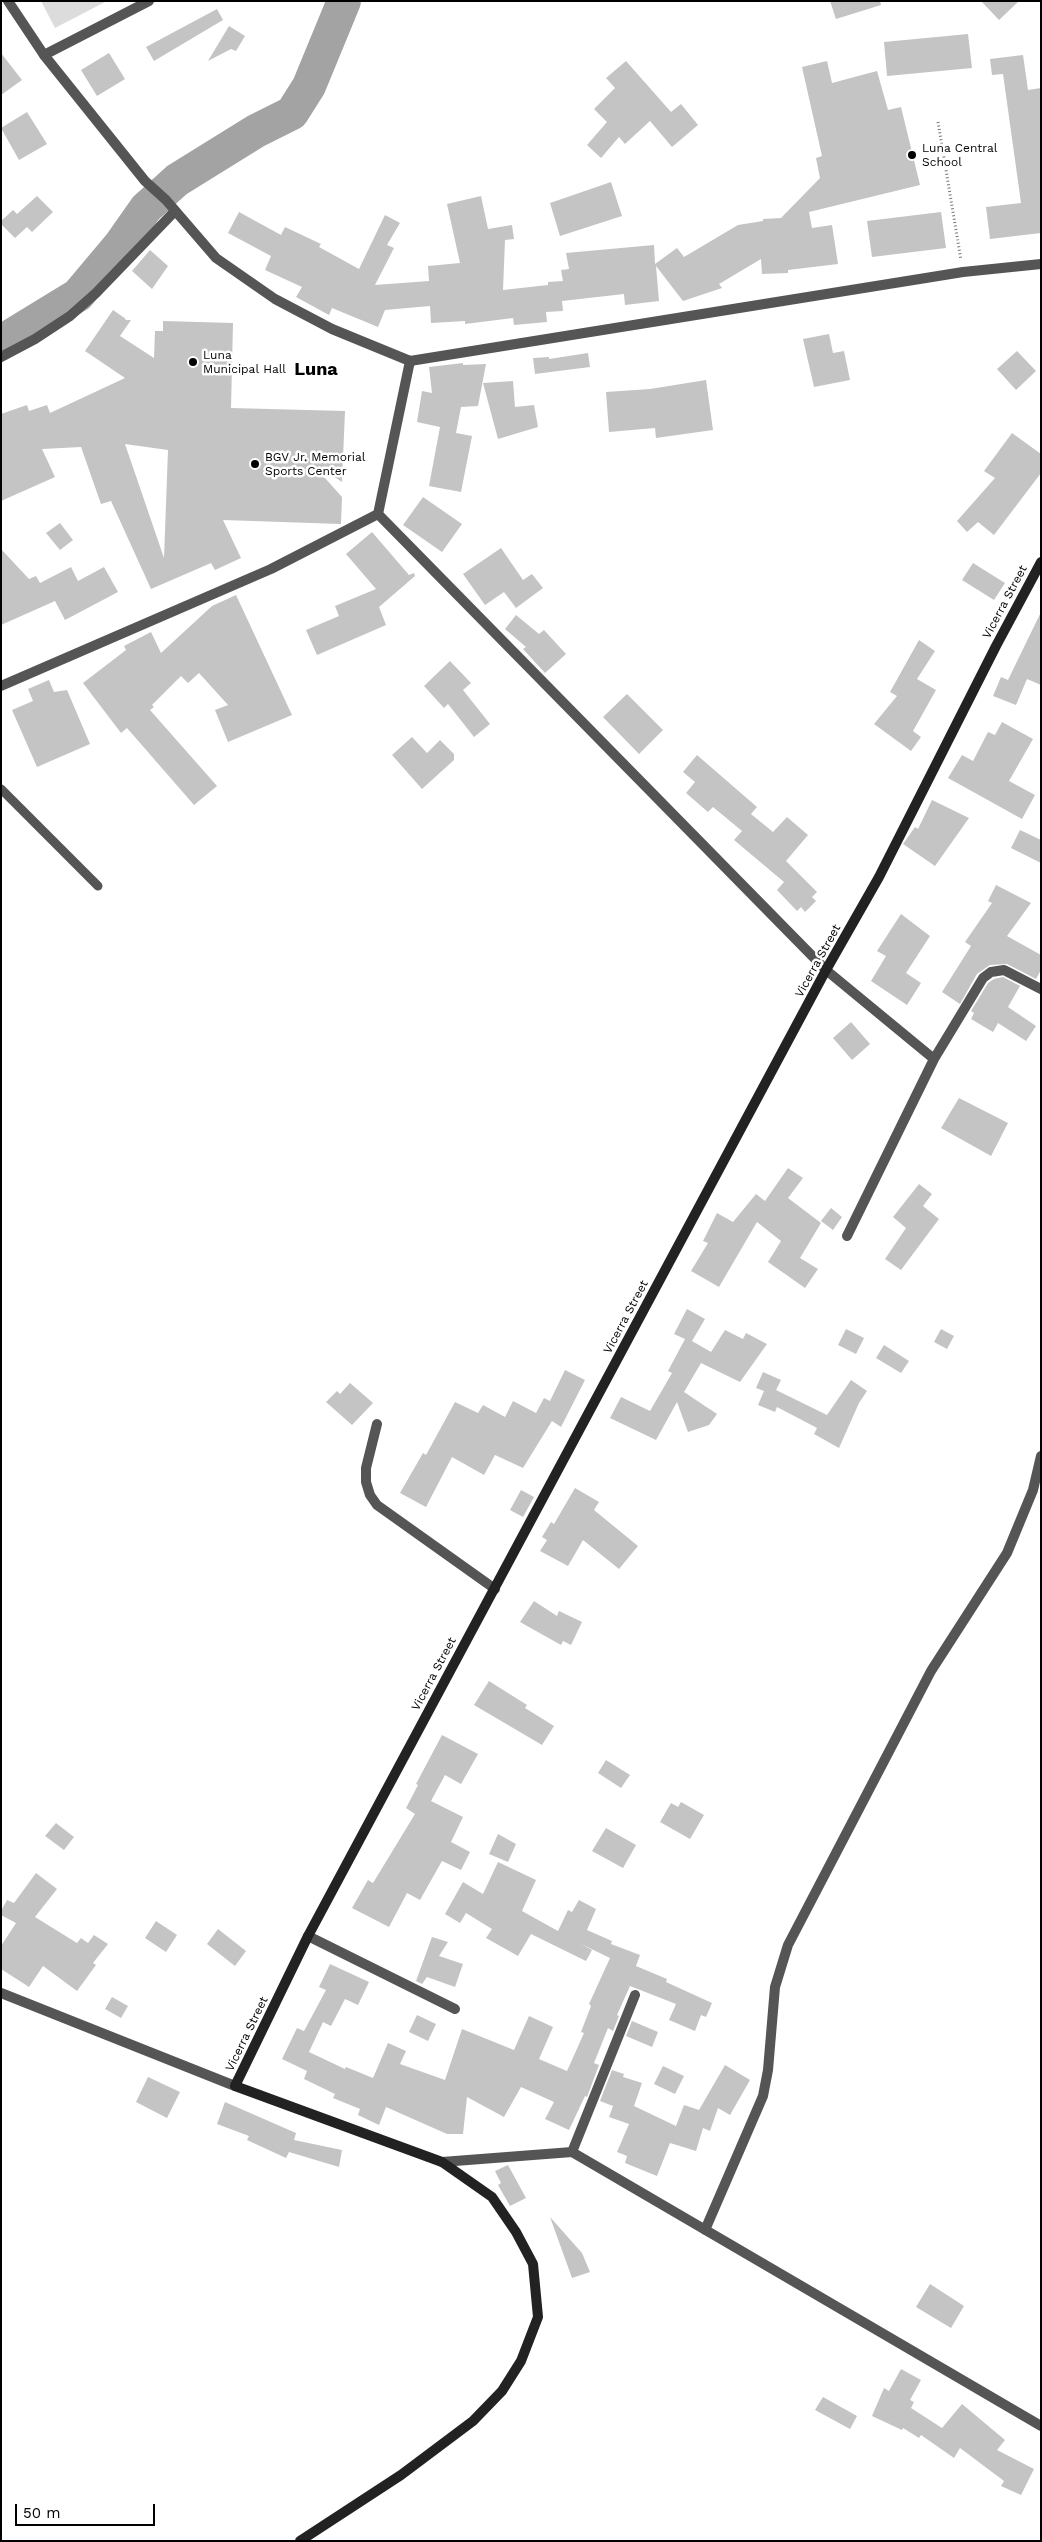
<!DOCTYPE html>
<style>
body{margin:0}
#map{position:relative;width:1042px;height:2542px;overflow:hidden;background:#fff;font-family:"Work Sans",sans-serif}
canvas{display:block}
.frame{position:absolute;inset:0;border:2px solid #000;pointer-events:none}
.scale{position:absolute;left:15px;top:2504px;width:140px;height:22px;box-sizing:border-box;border:2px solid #000;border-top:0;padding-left:6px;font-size:15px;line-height:18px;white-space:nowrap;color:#000;-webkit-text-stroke:4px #fff;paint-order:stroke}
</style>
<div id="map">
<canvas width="1042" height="2542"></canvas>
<div class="frame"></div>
<div class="scale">50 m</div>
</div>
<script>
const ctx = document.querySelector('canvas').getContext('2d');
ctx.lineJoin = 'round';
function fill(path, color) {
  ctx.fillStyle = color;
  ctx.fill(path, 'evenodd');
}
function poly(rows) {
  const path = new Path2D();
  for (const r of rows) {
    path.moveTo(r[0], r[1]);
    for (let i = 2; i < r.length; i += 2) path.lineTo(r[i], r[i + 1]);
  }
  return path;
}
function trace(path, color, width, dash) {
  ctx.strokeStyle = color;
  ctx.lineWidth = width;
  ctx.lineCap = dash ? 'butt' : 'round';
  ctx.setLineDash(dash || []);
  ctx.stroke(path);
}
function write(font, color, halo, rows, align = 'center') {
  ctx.font = font + ' "Work Sans",sans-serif';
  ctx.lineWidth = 5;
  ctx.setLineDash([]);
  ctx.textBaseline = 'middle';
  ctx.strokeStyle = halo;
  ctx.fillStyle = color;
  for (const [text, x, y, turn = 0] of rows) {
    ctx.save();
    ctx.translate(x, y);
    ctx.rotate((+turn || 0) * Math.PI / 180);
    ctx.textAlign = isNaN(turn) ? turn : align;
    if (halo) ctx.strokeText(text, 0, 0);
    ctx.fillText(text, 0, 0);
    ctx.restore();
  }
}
const green = poly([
 [41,1,107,1,55,28]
]);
const river = poly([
 [1,342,78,295,120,245,146,208,177,180,256,131,292,113,309,86,344,1]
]);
const building = poly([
 [830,1,880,1,881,5,836,19],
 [981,1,1019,1,999,20],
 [217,9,223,20,154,61,146,47],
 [229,26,245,36,236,51,231,49,208,61],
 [968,34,972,68,887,76,884,42],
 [1,53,22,80,1,95],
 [109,53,125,79,97,96,81,70],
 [1023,55,1028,90,1041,88,1041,233,990,239,986,207,1021,203,1003,74,992,75,990,59],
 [626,61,671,112,681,104,698,125,672,147,650,121,625,144,619,137,601,158,587,145,607,122,594,109,615,88,606,78],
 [827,61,832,83,877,71,888,110,901,107,920,185,809,212,812,228,832,225,838,264,788,270,788,273,762,274,761,259,719,284,722,288,683,301,656,266,659,301,625,305,624,294,562,301,563,311,546,312,547,322,514,325,513,318,465,324,465,321,431,323,430,306,385,310,378,327,332,308,329,315,296,297,302,287,265,270,271,256,228,233,239,212,281,235,285,227,321,244,319,247,359,269,385,215,400,223,387,245,394,248,375,285,429,281,428,266,460,263,447,204,481,196,488,229,512,225,514,239,505,240,503,290,548,285,548,282,563,281,561,270,569,269,566,253,654,245,655,264,677,248,684,257,738,225,763,221,763,219,781,218,820,178,816,158,822,156,802,67],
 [27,112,47,144,19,160,1,128],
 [611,182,622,216,560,236,550,203],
 [37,196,53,212,32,232,27,227,15,238,1,224,1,221,13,210,17,214],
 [941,212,946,248,872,257,867,221],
 [150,250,168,266,152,289,132,271],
 [113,310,126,319,125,320,131,320,120,336,154,358,155,331,163,331,163,321,233,323,231,408,345,411,342,482,319,466,317,469,342,497,341,524,223,520,241,558,215,570,211,563,151,589,111,501,101,504,81,447,42,449,55,477,1,501,1,414,27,405,29,411,47,405,50,413,125,378,85,351],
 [125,444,168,450,164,558],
 [829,334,833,353,844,351,850,380,814,387,803,339],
 [1017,351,1036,371,1016,390,997,369],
 [588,353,590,367,535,374,533,358,549,357,549,359],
 [463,363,463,365,486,364,478,406,461,407,456,433,472,436,461,492,429,486,440,427,417,422,422,391,432,393,429,367],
 [706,380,713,430,656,438,655,428,609,432,606,392,650,389],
 [513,381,515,407,534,405,538,427,498,439,483,383],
 [1012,433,1041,454,1041,473,994,535,978,522,967,532,957,521,995,478,984,471],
 [423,497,462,524,442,552,403,525],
 [60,523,73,540,60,550,46,533],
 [372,532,409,575,414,573,415,576,379,607,386,625,317,655,306,630,339,616,335,606,376,589,346,554],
 [501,548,523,580,532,574,543,588,516,608,504,592,485,605,463,574],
 [1,549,29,579,36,576,40,583,71,567,78,581,104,567,118,592,65,620,55,601,1,625],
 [973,563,1005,583,994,600,962,580],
 [236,595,292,715,228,742,215,710,228,705,199,673,188,683,181,676,152,705,154,707,150,710,217,786,194,805,127,728,121,733,83,683,126,650,124,646,151,632,161,653,212,606],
 [1041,612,1041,685,1027,679,1016,705,993,696,1001,677,1008,680],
 [516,615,539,634,544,630,566,654,545,673,523,649,526,647,505,629],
 [919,640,935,651,917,679,936,690,913,731,921,737,911,751,874,724,897,696,890,692],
 [450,661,471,683,463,690,490,724,474,737,448,704,444,708,424,686],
 [49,680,54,692,67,690,90,744,37,767,12,710,33,701,28,689],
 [627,694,663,730,639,754,603,717],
 [1002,722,1033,739,1009,781,1035,795,1022,819,948,778,962,755,973,761,988,732,995,735],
 [412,737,427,753,440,740,454,754,454,760,422,789,392,755],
 [697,755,757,807,751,814,773,832,787,817,808,835,786,861,817,892,812,897,816,901,805,912,801,907,797,911,777,890,784,882,734,840,742,831,713,807,708,812,686,793,695,782,683,772],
 [932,800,969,818,935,866,903,844,915,827,918,829],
 [1020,830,1041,840,1041,863,1011,848],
 [996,885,1031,903,1007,936,1041,955,1041,970,1036,979,1007,964,990,965,977,974,960,1004,942,992,971,946,965,942,992,903,988,901],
 [901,914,930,936,906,973,921,983,907,1005,871,981,886,956,877,951],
 [1003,977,1020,986,1008,1007,1036,1026,1026,1041,998,1023,993,1032,971,1019,974,1013,971,1011,988,983,994,979],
 [851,1022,870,1044,852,1060,833,1038],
 [959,1098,1008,1123,991,1156,941,1128],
 [788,1168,803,1178,788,1198,821,1223,800,1258,818,1269,805,1288,768,1262,781,1241,757,1222,719,1287,691,1271,708,1243,703,1241,717,1213,733,1222,756,1194,765,1201],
 [919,1184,932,1194,923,1206,939,1219,901,1270,885,1259,906,1228,893,1217],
 [831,1208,842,1217,833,1230,821,1221],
 [687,1309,705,1319,692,1341,711,1352,725,1330,743,1339,746,1333,767,1344,740,1382,701,1363,684,1392,717,1414,709,1425,688,1432,677,1402,656,1440,610,1418,621,1397,650,1411,672,1373,668,1371,685,1339,674,1334],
 [846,1329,864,1338,856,1354,838,1345],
 [941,1329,954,1336,947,1349,934,1342],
 [884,1345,909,1361,901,1373,876,1358],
 [565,1370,585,1380,561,1427,552,1421,523,1468,495,1455,484,1475,452,1457,426,1507,400,1493,423,1453,426,1455,455,1402,478,1413,483,1405,505,1417,513,1401,536,1413,544,1398,550,1401],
 [763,1372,781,1380,776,1390,827,1415,851,1380,867,1391,859,1403,839,1448,814,1434,817,1428,777,1407,775,1412,758,1405,764,1391,756,1388],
 [350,1383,373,1403,352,1425,326,1402,337,1391,340,1394],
 [575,1488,599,1502,594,1510,638,1546,619,1569,583,1540,568,1566,540,1551,547,1540,542,1537,551,1522,554,1524],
 [521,1490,534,1497,523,1517,510,1510],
 [534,1601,557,1616,559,1611,582,1622,571,1645,563,1641,561,1645,520,1622],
 [489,1681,527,1705,525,1708,554,1726,542,1745,474,1705],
 [442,1735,478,1754,461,1784,445,1775,431,1801,463,1817,451,1842,470,1852,461,1870,442,1861,420,1900,407,1893,389,1927,352,1908,368,1880,373,1883,415,1814,406,1808,418,1785,416,1784],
 [606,1760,630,1775,621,1788,598,1773],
 [681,1802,704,1815,690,1839,660,1822,671,1803,678,1807],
 [56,1823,74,1837,64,1850,45,1836],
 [606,1828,636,1845,623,1868,592,1851],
 [498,1834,516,1844,508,1862,489,1854],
 [498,1862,536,1880,522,1911,558,1931,568,1910,572,1912,579,1900,596,1909,587,1930,612,1941,611,1944,640,1955,636,1966,667,1979,666,1982,712,2003,706,2017,701,2015,695,2031,669,2020,676,2004,630,1986,617,2015,619,2016,613,2031,608,2028,594,2063,599,2065,587,2097,585,2096,569,2130,545,2119,554,2102,521,2087,504,2117,467,2097,463,2134,447,2134,386,2107,379,2125,358,2115,360,2109,333,2098,335,2094,304,2079,307,2071,282,2059,297,2028,304,2031,326,1990,319,1987,330,1964,369,1982,358,2005,345,1999,331,2026,323,2022,309,2052,345,2069,346,2067,373,2078,388,2043,406,2051,400,2064,445,2080,462,2029,514,2050,529,2016,553,2027,539,2059,567,2071,584,2033,581,2032,591,2006,589,2004,610,1958,581,1944,592,1950,586,1961,531,1934,518,1956,486,1938,492,1929,466,1913,460,1923,445,1914,463,1882,483,1894],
 [36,1873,57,1889,35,1917,77,1943,81,1938,88,1943,94,1935,108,1944,93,1963,96,1965,77,1991,43,1966,29,1987,1,1969,1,1946,16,1923,1,1915,1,1911,7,1900,14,1903],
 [156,1921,177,1935,166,1952,145,1938],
 [218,1929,246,1951,235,1966,207,1944],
 [432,1937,448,1942,439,1956,463,1964,455,1987,427,1977,422,1984,416,1981],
 [112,1997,128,2006,121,2018,105,2009],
 [417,2015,436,2024,428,2041,409,2032],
 [632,2021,658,2032,652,2047,626,2036],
 [725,2065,750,2080,730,2115,718,2108,710,2131,703,2128,696,2151,670,2143,657,2176,625,2163,627,2156,617,2152,629,2124,609,2117,613,2106,600,2101,612,2070,624,2074,623,2077,642,2083,634,2106,676,2126,684,2105,699,2110],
 [663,2066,684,2076,675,2094,654,2084],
 [148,2077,180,2092,167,2118,136,2102],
 [225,2102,296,2133,294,2140,342,2150,339,2167,289,2152,286,2158,247,2140,249,2136,217,2124],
 [508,2165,526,2198,510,2206,498,2185,501,2183,495,2171],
 [550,2217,582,2253,590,2272,572,2278],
 [930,2284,964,2306,951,2328,916,2307],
 [901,2369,921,2380,910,2400,914,2402,911,2408,942,2428,962,2404,1005,2440,997,2450,1034,2469,1021,2495,1001,2486,1004,2481,960,2448,954,2458,921,2435,919,2438,903,2428,902,2430,872,2416,884,2388,889,2391],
 [823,2397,857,2416,850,2429,815,2410]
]);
const path = poly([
 [938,122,961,260]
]);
const service = poly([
 [1,789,98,886]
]);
const minor = poly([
 [44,55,149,1],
 [1,357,35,339,70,316,96,293,175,211],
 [378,514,826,970,934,1059],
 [1,686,271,569,378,514,410,361],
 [847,1236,934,1059,983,978,991,972,1004,970,1041,989],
 [377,1424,366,1468,366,1482,370,1495,377,1505,495,1589],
 [308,1936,455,2009],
 [1,1993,235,2086],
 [572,2152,635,1995],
 [442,2162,572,2152,1041,2426],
 [705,2230,763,2096,768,2070,775,1987,788,1945,931,1671,1007,1553,1033,1490,1041,1456]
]);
const tertiary = poly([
 [8,1,44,55,145,181,166,200,216,258,275,299,332,329,410,361,963,272,1041,264]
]);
const secondary = poly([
 [300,2541,401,2475,473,2421,502,2391,521,2361,538,2317,533,2264,516,2232,492,2197,442,2162,235,2086,308,1936,826,970,879,877,996,646,1041,562]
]);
const markers = [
 [912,155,5,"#000"],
 [193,362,5,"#000"],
 [255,464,5,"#000"]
];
const poiNames = [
 ["Luna Central",922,148],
 ["School",922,162],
 ["Luna",203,355],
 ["Municipal Hall",203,369],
 ["BGV Jr. Memorial",265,457],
 ["Sports Center",265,471]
];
const streetNames = [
 ["Vicerra Street",1005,602,-62],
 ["Vicerra Street",818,961,-61],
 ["Vicerra Street",626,1317,-62],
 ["Vicerra Street",434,1674,-62],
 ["Vicerra Street",247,2034,-64]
];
const districtNames = [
 ["Luna",316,370]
];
fill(green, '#dcdcdc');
trace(river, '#a3a3a3', 34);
fill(building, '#c4c4c4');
trace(path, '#777', 3, [1, 2.5]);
trace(service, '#555', 9);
trace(minor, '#555', 10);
trace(tertiary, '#555', 10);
trace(secondary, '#222', 10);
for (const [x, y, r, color] of markers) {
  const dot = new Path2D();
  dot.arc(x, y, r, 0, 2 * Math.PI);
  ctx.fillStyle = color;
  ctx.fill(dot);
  trace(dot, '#fff', 2);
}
write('12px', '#000', '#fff', poiNames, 'left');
write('12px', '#000', '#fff', streetNames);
write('bold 18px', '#000', '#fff', districtNames);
</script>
